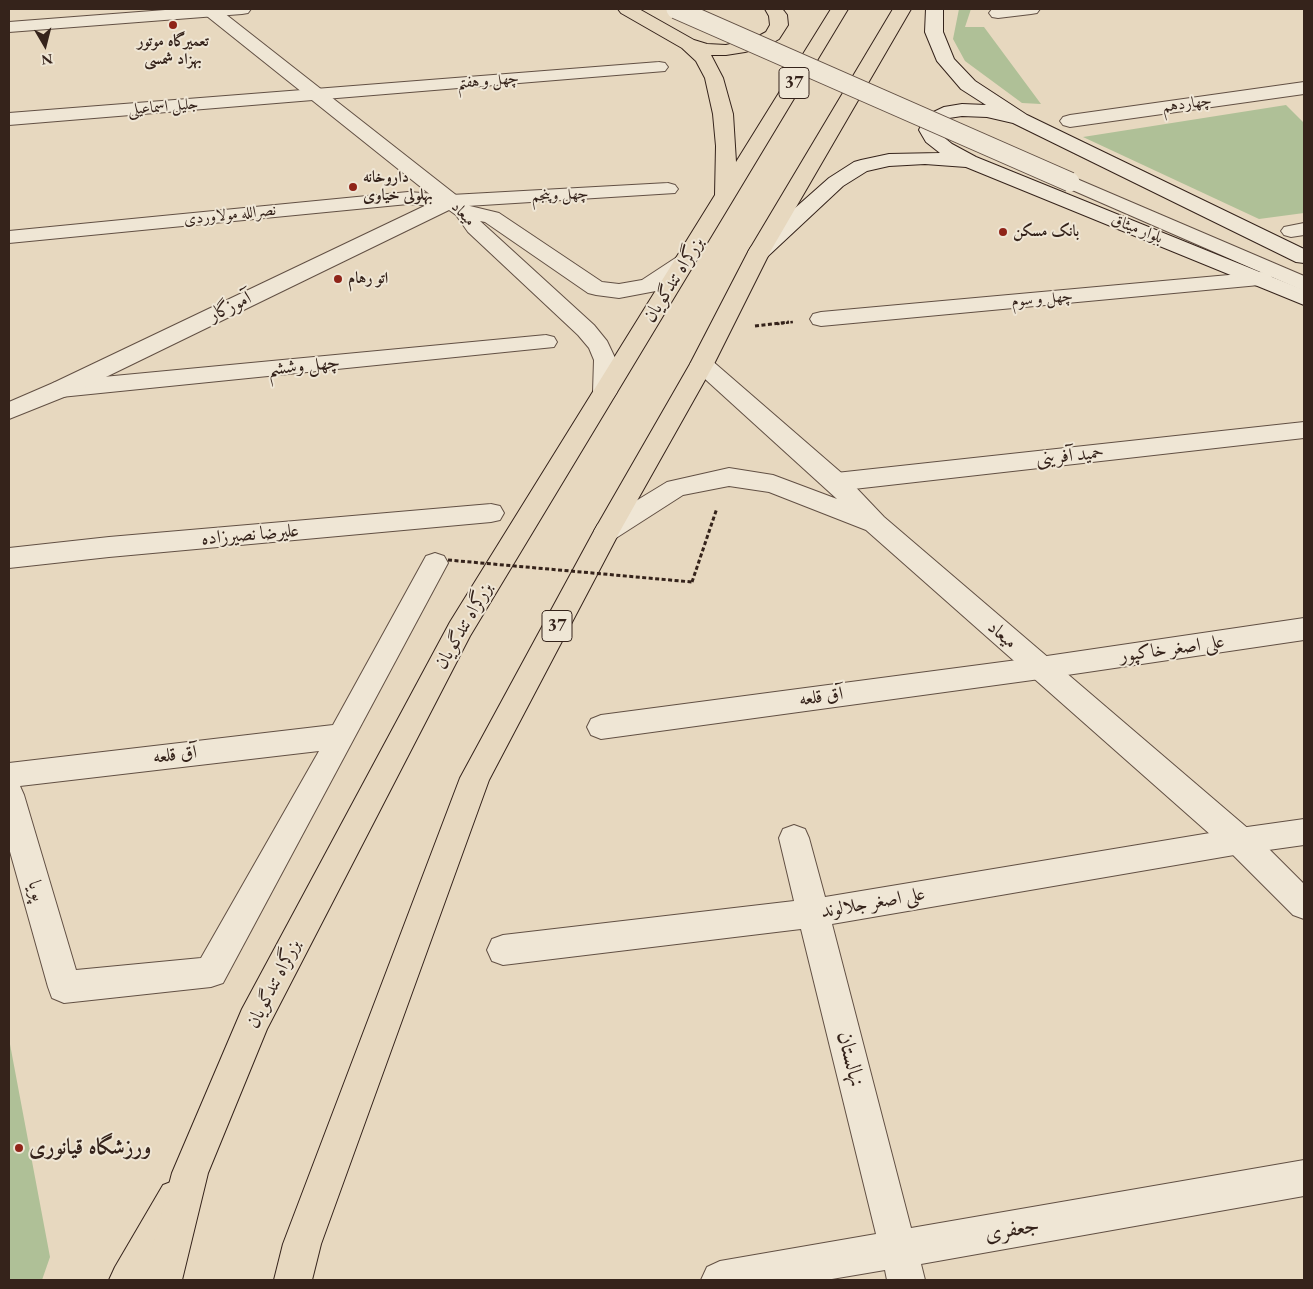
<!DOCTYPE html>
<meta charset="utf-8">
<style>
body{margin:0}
#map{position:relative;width:1313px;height:1289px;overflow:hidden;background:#e7d8bf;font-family:"EB Garamond",serif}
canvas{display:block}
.frame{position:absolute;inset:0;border:10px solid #35231b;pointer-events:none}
.north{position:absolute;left:20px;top:20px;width:50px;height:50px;-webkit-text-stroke:4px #efe6d5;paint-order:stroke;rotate:172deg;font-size:14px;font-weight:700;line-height:20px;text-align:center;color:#35231b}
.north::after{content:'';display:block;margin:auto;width:18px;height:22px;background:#35231b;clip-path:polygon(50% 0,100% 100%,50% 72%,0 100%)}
</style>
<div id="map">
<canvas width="1313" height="1289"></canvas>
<div class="frame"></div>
<div class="north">N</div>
</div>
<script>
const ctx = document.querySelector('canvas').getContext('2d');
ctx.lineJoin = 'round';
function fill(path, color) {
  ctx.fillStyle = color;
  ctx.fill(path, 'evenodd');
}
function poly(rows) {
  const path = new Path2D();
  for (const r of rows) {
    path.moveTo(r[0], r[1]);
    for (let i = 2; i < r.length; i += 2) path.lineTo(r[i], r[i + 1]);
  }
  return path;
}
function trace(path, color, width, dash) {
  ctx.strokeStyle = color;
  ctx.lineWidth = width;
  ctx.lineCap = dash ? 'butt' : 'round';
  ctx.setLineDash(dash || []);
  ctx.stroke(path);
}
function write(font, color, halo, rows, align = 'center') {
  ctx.font = font + ' "EB Garamond",Amiri,serif';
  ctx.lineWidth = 4;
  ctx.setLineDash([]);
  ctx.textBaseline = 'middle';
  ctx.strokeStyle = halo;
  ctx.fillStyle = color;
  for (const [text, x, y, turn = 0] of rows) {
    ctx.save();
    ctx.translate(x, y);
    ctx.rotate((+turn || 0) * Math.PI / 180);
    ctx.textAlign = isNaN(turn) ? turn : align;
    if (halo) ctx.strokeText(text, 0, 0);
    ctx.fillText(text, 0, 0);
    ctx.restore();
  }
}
const green = poly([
 [959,9,971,9,965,27,984,27,1041,104,1022,103,965,61,953,39],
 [1286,105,1304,123,1304,213,1259,219,1083,137],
 [9,1039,50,1257,42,1280,9,1280]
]);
const pathFar1 = poly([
 [777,324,793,322]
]);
const path = poly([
 [755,326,789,322],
 [692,582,717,508]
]);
const minor = poly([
 [178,9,251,9,248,13,242,14,9,32,9,22,178,9],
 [992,9,1040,9,1037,13,1031,14,998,18,992,17,989,13,992,9],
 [659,62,665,63,668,67,665,71,9,125,9,113,659,62],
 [668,183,675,185,678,189,675,193,451,207,408,204,9,243,9,231,408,192,451,195,668,183],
 [1304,223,1304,235,1291,237,1284,235,1281,231,1284,227,1304,223],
 [1262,272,1270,274,1273,279,1270,284,821,326,813,324,810,319,813,314,821,312,1262,272],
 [546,335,554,337,557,342,554,347,61,397,53,395,49,389,53,383,61,381,546,335],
 [1304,422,1304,438,836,491,827,488,824,482,827,476,836,473,1304,422],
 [491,504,500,506,504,513,500,520,491,522,109,557,9,568,9,548,109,537,491,504],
 [435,553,444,556,448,563,223,983,211,987,64,1003,52,998,48,987,9,848,9,763,333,725,426,556,435,553],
 [319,751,201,958,76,970,24,795,20,786,319,751],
 [1304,618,1304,640,1040,679,601,739,591,735,587,727,591,719,601,715,1040,657,1304,618],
 [1304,819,1304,845,1240,854,832,924,911,1228,1304,1160,1304,1196,921,1264,925,1280,887,1280,885,1270,826,1280,701,1280,707,1267,720,1261,876,1234,801,929,503,965,492,961,487,950,492,939,503,935,794,901,779,838,783,829,794,825,805,829,809,838,825,897,1240,828,1304,819]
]);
const tertiary = poly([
 [201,9,219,9,470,206,499,213,602,282,619,284,642,280,677,257,685,255,693,257,696,262,693,267,656,291,619,298,596,295,588,293,485,222,480,221,594,325,607,341,616,360,617,392,613,398,605,400,597,398,593,392,594,360,589,348,578,335,468,232,456,215,449,210,69,395,9,419,9,402,53,383,437,200,203,13,201,9],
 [1304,82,1304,94,1070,127,1063,125,1060,121,1063,117,1070,115,1304,82],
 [1070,176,1304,276,1304,291,1063,186,1060,182,1063,178,1070,176],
 [702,356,710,359,845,476,884,517,1251,831,1304,884,1304,919,1293,915,1229,851,866,530,769,492,729,486,683,495,616,538,607,540,598,538,594,531,598,524,667,482,729,468,773,475,837,499,694,369,690,364,694,359,702,356]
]);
const secondary = poly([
 [926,9,943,9,943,32,954,59,975,81,1027,115,1304,249,1304,263,1296,262,1013,123,987,117,962,116,949,118,941,123,939,130,941,135,952,144,976,157,1304,290,1304,305,966,167,925,164,889,166,867,171,843,186,767,257,759,258,751,257,748,252,751,247,829,178,854,162,861,160,889,154,940,153,926,142,919,130,925,116,944,107,962,104,986,105,961,89,937,61,925,32,926,9]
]);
const primary = poly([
 [176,1180,189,1185,194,1198,189,1211,149,1280,109,1280,115,1267,163,1185,176,1180]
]);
const trunk = poly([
 [618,9,639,9,694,40,707,44,726,45,755,38,766,32,770,25,769,16,765,9,782,9,784,11,787,15,788,25,779,39,767,46,745,52,726,55,711,55,723,78,733,114,736,162,831,9,848,9,470,636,267,1029,208,1173,182,1280,144,1280,172,1173,242,1009,450,622,715,195,716,146,713,114,705,78,696,61,682,48,621,13,618,9],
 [893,9,911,9,770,252,714,364,620,531,489,780,321,1244,312,1280,274,1280,283,1244,460,778,594,531,690,364,748,252,893,9]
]);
const pathBridge = poly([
 [448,560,692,582]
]);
const tertiaryBridge = poly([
 [676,9,1070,182]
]);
const markers = [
 [173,25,5,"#8f2418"],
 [353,187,5,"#8f2418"],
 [1003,232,5,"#8f2418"],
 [338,279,5,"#8f2418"],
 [19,1148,5,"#8f2418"]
];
const farPoinames = [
 ["تعمیرگاه موتور",173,42,"center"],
 ["بهزاد شمسی",173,60,"center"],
 ["داروخانه",363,178],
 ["بهلولی خیاوی",363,196],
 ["بانک مسکن",1013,232],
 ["اتو رهام",348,279]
];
const farStreetnames = [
 ["چهل و هفتم",488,81,-5],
 ["چهاردهم",1187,104,-8],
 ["جلیل اسماعیلی",163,107,-5],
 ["چهل وپنجم",560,195,-3],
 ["میعاد",463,214,47],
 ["نصرالله مولاوردی",230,215,-6],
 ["بلوار میثاق",1137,229,22],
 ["چهل و سوم",1042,299,-5]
];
const shields = [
 [794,83,30],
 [557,626,30]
];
const shieldNames = [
 ["37",794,83],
 ["37",557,626]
];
const streetNames = [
 ["بزرگراه تندگویان",674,280,-58],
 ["آموزگار",230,307,-26],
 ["چهل وششم",304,366,-6],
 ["حمید آفرینی",1070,456,-6],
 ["علیرضا نصیرزاده",250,535,-5],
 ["بزرگراه تندگویان",464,626,-60],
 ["میعاد",1002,635,41],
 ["علی اصغر خاکپور",1172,649,-8],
 ["آق قلعه",821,697,-8],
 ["آق قلعه",175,755,-7],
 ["پویا",36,891,74],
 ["علی اصغر جلالوند",873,903,-10],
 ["بزرگراه تندگویان",274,984,-63]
];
const nearStreetnames = [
 ["نهالستان",850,1059,76],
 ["جعفری",1012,1230,-10]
];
const nearPoinames = [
 ["ورزشگاه قیانوری",29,1148]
];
fill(green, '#afc097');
trace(minor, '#625044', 2);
trace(tertiary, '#625044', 2);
trace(secondary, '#35231b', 2);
trace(primary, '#35231b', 2);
trace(trunk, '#35231b', 2);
trace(pathFar1, '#35231b', 2.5, [2.5, 2]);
trace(path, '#35231b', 3, [4, 2.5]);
fill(minor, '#efe6d5');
fill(tertiary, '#efe6d5');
fill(secondary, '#efe6d5');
fill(primary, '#e7d8bf');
fill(trunk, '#e7d8bf');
trace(tertiaryBridge, '#625044', 21, []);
trace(pathBridge, '#35231b', 3, [4, 2.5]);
trace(tertiaryBridge, '#efe6d5', 19);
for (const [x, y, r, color] of markers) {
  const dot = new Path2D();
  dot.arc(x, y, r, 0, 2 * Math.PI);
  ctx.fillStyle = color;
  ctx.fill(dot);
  trace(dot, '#efe6d5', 2);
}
write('bold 16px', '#35231b', '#efe6d5', farPoinames, 'left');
write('16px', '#35231b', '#efe6d5', farStreetnames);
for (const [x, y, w] of shields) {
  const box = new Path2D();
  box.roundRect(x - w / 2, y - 15.5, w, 31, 4);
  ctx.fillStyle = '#efe6d5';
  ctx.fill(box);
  trace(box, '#35231b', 1);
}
write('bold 18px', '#35231b', null, shieldNames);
write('19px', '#35231b', '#efe6d5', streetNames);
write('22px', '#35231b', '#efe6d5', nearStreetnames);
write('bold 22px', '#35231b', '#efe6d5', nearPoinames, 'left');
</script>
